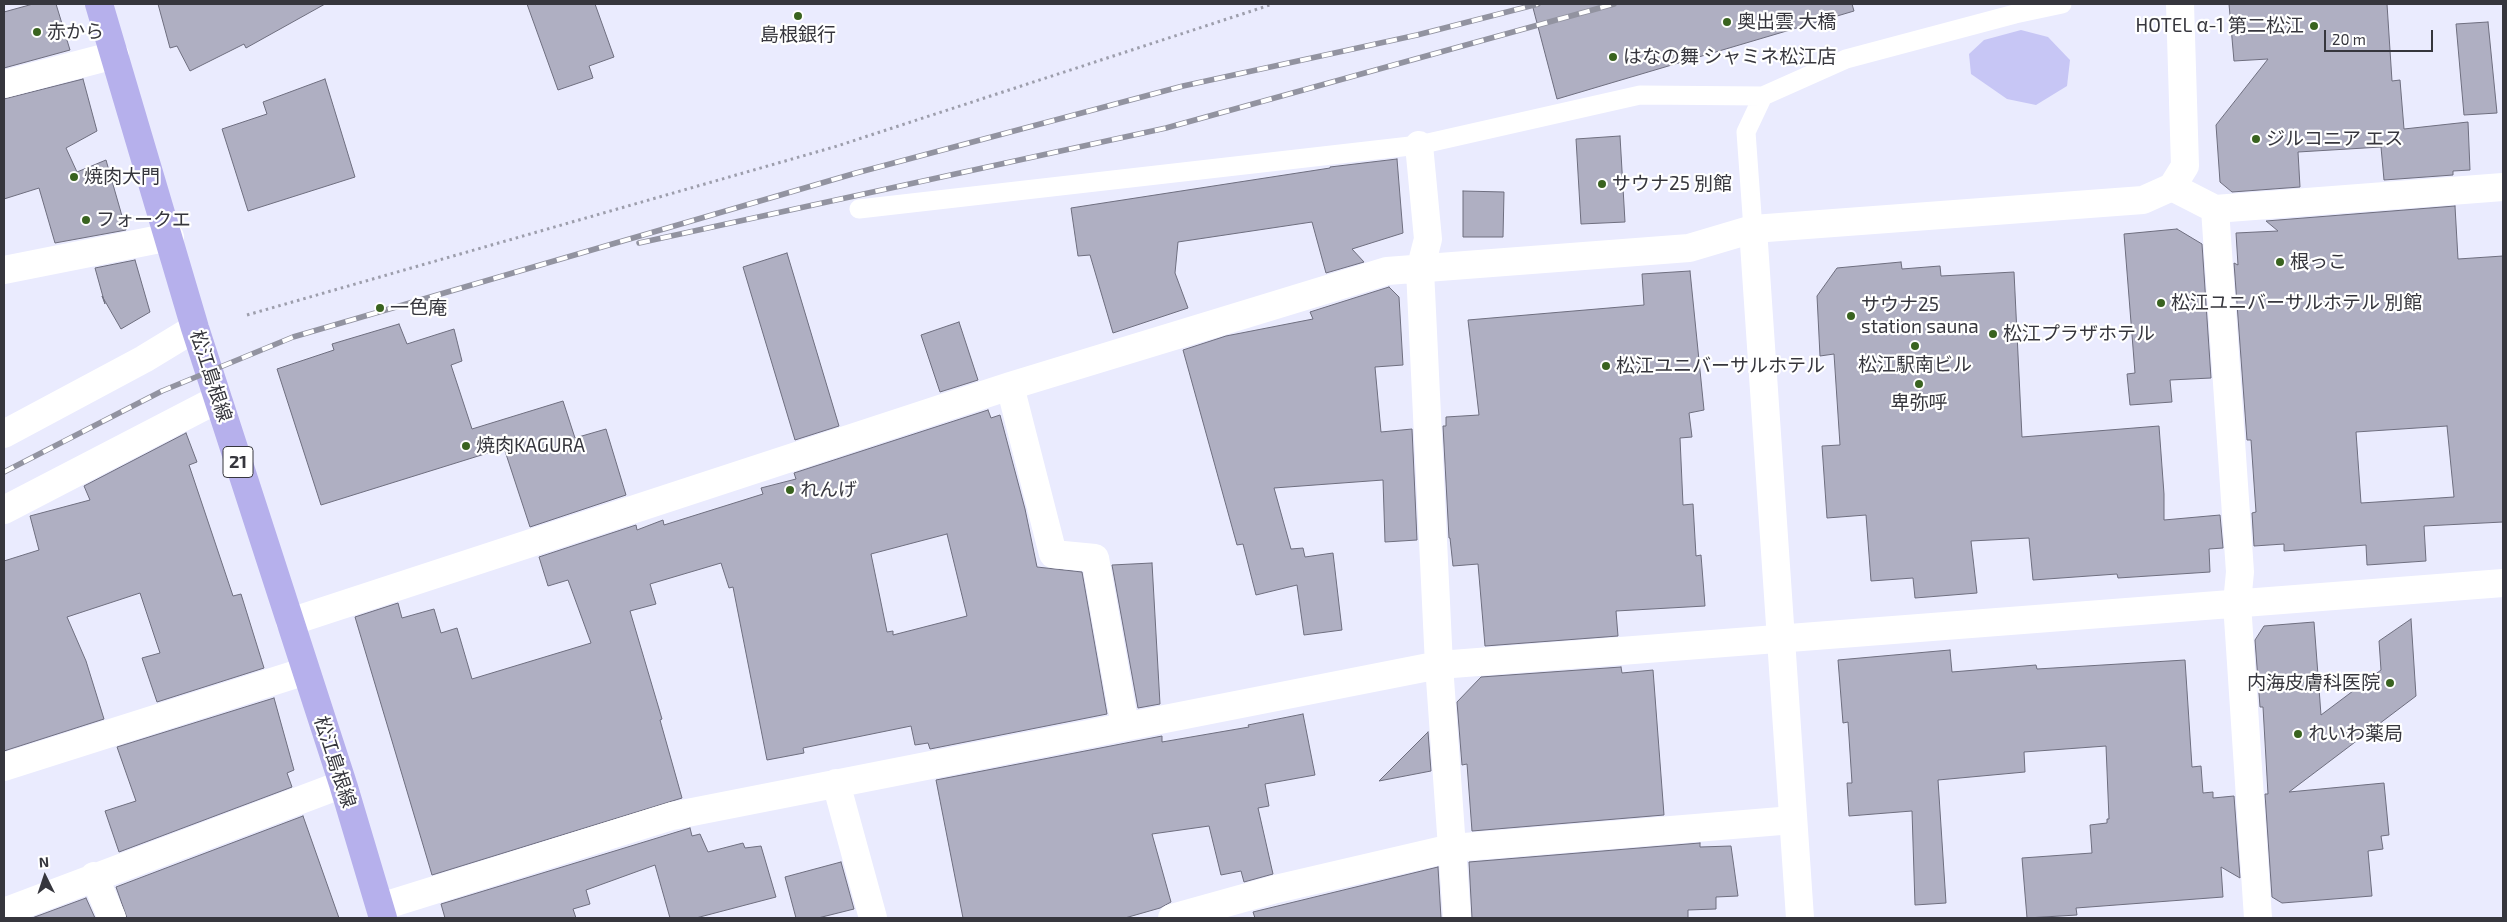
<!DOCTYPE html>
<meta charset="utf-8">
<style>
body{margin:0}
#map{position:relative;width:2507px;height:922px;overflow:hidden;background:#eaebfe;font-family:"Exo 2",sans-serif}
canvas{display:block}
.frame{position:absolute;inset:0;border:5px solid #36363d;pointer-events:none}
.north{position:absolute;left:20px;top:852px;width:50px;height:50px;-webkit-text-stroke:4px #fff;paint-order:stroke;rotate:356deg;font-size:14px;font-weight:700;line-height:20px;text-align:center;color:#36363d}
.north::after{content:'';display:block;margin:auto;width:18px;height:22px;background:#36363d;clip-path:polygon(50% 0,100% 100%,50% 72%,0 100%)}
.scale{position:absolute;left:2324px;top:30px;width:109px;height:22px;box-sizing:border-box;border:2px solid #36363d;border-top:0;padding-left:6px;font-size:15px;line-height:18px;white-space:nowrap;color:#36363d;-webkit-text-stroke:4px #fff;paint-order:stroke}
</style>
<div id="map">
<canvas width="2507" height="922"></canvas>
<div class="frame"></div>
<div class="north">N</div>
<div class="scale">20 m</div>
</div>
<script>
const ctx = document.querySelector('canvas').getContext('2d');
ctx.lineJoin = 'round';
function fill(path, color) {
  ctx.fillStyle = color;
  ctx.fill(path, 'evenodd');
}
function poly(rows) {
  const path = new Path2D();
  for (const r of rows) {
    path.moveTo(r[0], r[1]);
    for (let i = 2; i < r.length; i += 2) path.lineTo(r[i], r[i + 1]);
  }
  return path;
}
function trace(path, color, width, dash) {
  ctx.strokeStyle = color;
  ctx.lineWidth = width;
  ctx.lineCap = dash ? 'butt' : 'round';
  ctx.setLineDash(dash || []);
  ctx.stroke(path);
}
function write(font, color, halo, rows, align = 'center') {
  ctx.font = font + ' "Exo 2","Noto Sans JP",sans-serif';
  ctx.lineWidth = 4.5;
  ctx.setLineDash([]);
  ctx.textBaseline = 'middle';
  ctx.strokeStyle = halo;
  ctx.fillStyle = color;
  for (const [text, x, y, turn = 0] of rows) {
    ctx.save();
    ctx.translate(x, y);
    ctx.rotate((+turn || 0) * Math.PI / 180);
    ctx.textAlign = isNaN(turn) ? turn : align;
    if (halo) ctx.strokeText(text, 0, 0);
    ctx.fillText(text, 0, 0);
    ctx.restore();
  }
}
const green = poly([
 [2021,30,2048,37,2070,60,2067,86,2036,105,2007,99,1971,74,1969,54,1984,40]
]);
const building = poly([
 [33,4,56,4,70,50,4,68,4,12,33,4],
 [158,4,325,4,246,48,244,44,190,71,177,46,170,48,158,4],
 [527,4,595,4,614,57,589,66,593,78,558,90,527,4],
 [1532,4,1852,4,1854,11,1557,99,1532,4],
 [2229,4,2387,4,2392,81,2400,80,2404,129,2468,122,2470,170,2453,171,2453,175,2384,180,2381,147,2298,152,2300,187,2232,192,2220,182,2216,125,2268,59,2234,61,2229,4],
 [2488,22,2497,113,2464,115,2456,24,2488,22],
 [83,79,97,131,66,148,77,172,106,160,126,230,55,243,39,188,4,199,4,99,83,79],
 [325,79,355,177,248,211,222,129,267,114,263,102,325,79],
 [1620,136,1625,222,1581,224,1576,139,1620,136],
 [1397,159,1403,233,1352,249,1364,262,1326,273,1312,222,1178,242,1175,273,1188,308,1113,333,1090,255,1078,256,1071,208,1330,168,1330,167,1397,159],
 [1463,191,1504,192,1503,237,1463,237,1463,191],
 [2455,206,2458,259,2503,256,2503,522,2424,526,2426,561,2367,565,2366,545,2284,551,2284,544,2254,546,2252,513,2256,512,2251,440,2247,440,2234,263,2238,265,2236,233,2278,231,2266,221,2455,206],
 [2447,426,2454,497,2361,503,2356,432,2447,426],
 [2177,229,2202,244,2211,378,2170,380,2172,402,2130,405,2127,374,2135,373,2124,234,2177,229],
 [787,253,839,426,795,440,743,267,787,253],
 [135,260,150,312,121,329,102,296,105,304,95,268,135,260],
 [1901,262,1902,269,1940,266,1941,276,2014,272,2022,437,2159,426,2164,494,2164,520,2220,515,2223,548,2209,549,2210,572,2118,578,2117,574,2033,580,2029,538,1971,541,1977,593,1915,598,1913,578,1871,581,1866,515,1827,518,1822,446,1840,445,1834,354,1820,356,1817,296,1837,268,1901,262],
 [1690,271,1704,410,1689,413,1692,437,1680,438,1683,505,1693,504,1696,556,1701,555,1705,606,1616,611,1618,636,1485,646,1478,564,1453,566,1450,538,1449,538,1443,426,1446,426,1446,417,1479,415,1468,320,1644,305,1642,274,1690,271],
 [1389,287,1399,297,1403,365,1375,367,1381,432,1412,429,1417,540,1385,542,1383,480,1274,488,1291,549,1303,548,1305,557,1333,553,1342,630,1304,635,1297,585,1256,595,1243,544,1237,545,1183,350,1226,336,1313,319,1310,312,1389,287],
 [959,322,978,380,940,392,921,335,959,322],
 [399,324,407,344,454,329,462,361,451,365,472,429,563,401,575,438,606,429,626,495,530,527,504,448,321,505,277,369,334,350,332,344,399,324],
 [988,410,991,418,1000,415,1025,509,1037,567,1082,572,1107,714,930,749,928,743,915,745,911,726,803,748,804,753,767,760,733,587,729,588,721,563,650,584,656,604,630,611,662,719,660,720,682,798,432,875,355,617,398,603,402,618,434,609,441,633,457,628,472,679,591,643,568,580,548,586,539,557,636,525,637,530,663,520,664,525,763,494,761,488,796,479,794,473,988,410],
 [947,534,967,616,893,635,893,631,887,632,871,554,947,534],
 [186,433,197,462,189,465,233,596,241,594,264,668,157,702,142,658,160,653,140,593,67,617,86,661,104,719,4,751,4,561,39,550,30,516,90,500,84,486,186,433],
 [1152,563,1160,704,1138,708,1112,565,1152,563],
 [2411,619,2416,696,2289,792,2384,783,2389,835,2381,836,2383,849,2368,851,2372,896,2282,903,2272,897,2265,794,2268,794,2263,707,2260,707,2255,640,2264,626,2314,622,2321,715,2381,670,2379,641,2411,619],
 [1950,650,1952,672,2036,665,2037,669,2185,660,2192,767,2201,766,2203,793,2213,792,2213,798,2234,796,2240,878,2221,867,2223,897,2076,908,2077,915,2027,918,2022,858,2092,853,2090,825,2107,823,2107,819,2109,819,2106,746,2024,752,2025,772,1938,780,1946,903,1915,905,1912,811,1849,816,1847,783,1852,783,1848,722,1843,723,1838,660,1950,650],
 [1621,667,1622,673,1653,670,1664,815,1472,831,1467,764,1462,765,1457,702,1481,677,1621,667],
 [274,698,294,770,287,773,292,787,119,852,105,811,136,801,117,747,274,698],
 [1303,714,1315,775,1265,784,1269,806,1258,808,1273,874,1244,882,1241,871,1221,875,1209,826,1152,834,1171,902,1160,908,1125,918,963,918,936,780,1162,736,1162,742,1249,727,1248,725,1303,714],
 [1428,732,1431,771,1379,781,1428,732],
 [303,816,339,918,127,918,116,887,303,816],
 [690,828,692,836,700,834,708,852,743,843,745,848,761,846,776,897,696,918,670,918,655,865,586,890,590,904,573,909,576,918,445,918,441,904,690,828],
 [1700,843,1700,847,1731,846,1738,896,1716,897,1716,909,1688,910,1688,918,1472,918,1469,862,1700,843],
 [841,862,854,909,818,918,796,918,785,877,841,862],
 [1438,867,1441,918,1255,918,1253,912,1438,867],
 [86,898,95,918,32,918,86,898]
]);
const path = poly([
 [247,315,834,147,1273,4]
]);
const service = poly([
 [859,209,1419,145,1640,95,1763,96],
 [1753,229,1746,132,1763,96,1846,59,2015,14,2062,4]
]);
const minor = poly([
 [4,84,115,55],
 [1419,145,1428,239,1420,270,1439,665,1457,918],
 [2172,187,2215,209,2240,572,2237,603,2258,918],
 [2215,209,2503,187],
 [4,270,170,237],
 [1010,386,1053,554,1095,558,1125,726],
 [4,434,144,359,195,328],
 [4,510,218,399],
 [290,622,1010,386,1387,271,1689,248,1753,229],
 [4,767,306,671],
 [836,783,873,918],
 [94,876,112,918],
 [380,907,672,816,1439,665,2503,583],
 [4,912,343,784],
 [1172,918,1276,889,1452,848,1793,820]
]);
const tertiary = poly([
 [1800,918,1753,229,2143,200,2172,187,2185,166,2180,4]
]);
const primary = poly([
 [99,4,195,328,343,784,383,918]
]);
const rail = poly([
 [639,243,1166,128,1614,4],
 [4,472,162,391,293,337,856,173,1183,86,1417,35,1538,4]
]);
const markers = [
 [798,16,5,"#39631f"],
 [1727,22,5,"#39631f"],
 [2314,26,5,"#39631f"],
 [37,32,5,"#39631f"],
 [1613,57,5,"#39631f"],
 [2256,139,5,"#39631f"],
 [74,177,5,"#39631f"],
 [1602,184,5,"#39631f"],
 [86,220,5,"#39631f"],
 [2280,262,5,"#39631f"],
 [2161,303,5,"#39631f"],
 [380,308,5,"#39631f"],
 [1851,316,5,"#39631f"],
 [1993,334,5,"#39631f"],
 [1915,346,5,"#39631f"],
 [1606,366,5,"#39631f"],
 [1919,384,5,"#39631f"],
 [466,446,5,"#39631f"],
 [790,490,5,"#39631f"],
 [2390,683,5,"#39631f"],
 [2298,734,5,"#39631f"]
];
const shields = [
 [238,462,30]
];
const shieldNames = [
 ["21",238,462]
];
const poiNames = [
 ["奥出雲 大橋",1737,22],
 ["HOTEL α-1 第二松江",2304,26,"right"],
 ["赤から",47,32],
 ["島根銀行",798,35,"center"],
 ["はなの舞 シャミネ松江店",1623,57],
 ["ジルコニア エス",2266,139],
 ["焼肉大門",84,177],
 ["サウナ25 別館",1612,184],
 ["フォークエ",96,220],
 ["根っこ",2290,262],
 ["松江ユニバーサルホテル 別館",2171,303],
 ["サウナ25",1861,305],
 ["station sauna",1861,327],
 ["一色庵",390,308],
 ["松江プラザホテル",2003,334],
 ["松江駅南ビル",1915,365,"center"],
 ["松江ユニバーサルホテル",1616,366],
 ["卑弥呼",1919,403,"center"],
 ["焼肉KAGURA",476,446],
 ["れんげ",800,490],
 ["内海皮膚科医院",2380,683,"right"],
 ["れいわ薬局",2308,734]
];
const streetNames = [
 ["松江島根線",211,376,72],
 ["松江島根線",335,762,72]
];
fill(green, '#c7c6f5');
fill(building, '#afafc2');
trace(building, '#6e6e7f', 1);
trace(path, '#9d9eac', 3, [2.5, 4]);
trace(service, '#fff', 19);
trace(minor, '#fff', 28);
trace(tertiary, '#fff', 28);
trace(primary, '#b6b0ec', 28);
trace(rail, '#9293a0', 5.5);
trace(rail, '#fff', 4, [11]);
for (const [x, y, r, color] of markers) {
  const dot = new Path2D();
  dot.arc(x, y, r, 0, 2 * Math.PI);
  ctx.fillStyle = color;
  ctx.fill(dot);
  trace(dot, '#fff', 2);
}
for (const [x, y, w] of shields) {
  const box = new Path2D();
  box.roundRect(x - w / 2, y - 15.5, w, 31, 4);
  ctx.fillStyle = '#fff';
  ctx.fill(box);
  trace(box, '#36363d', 1);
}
write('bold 18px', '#36363d', null, shieldNames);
write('19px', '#36363d', '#fff', poiNames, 'left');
write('19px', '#36363d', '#fff', streetNames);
</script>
